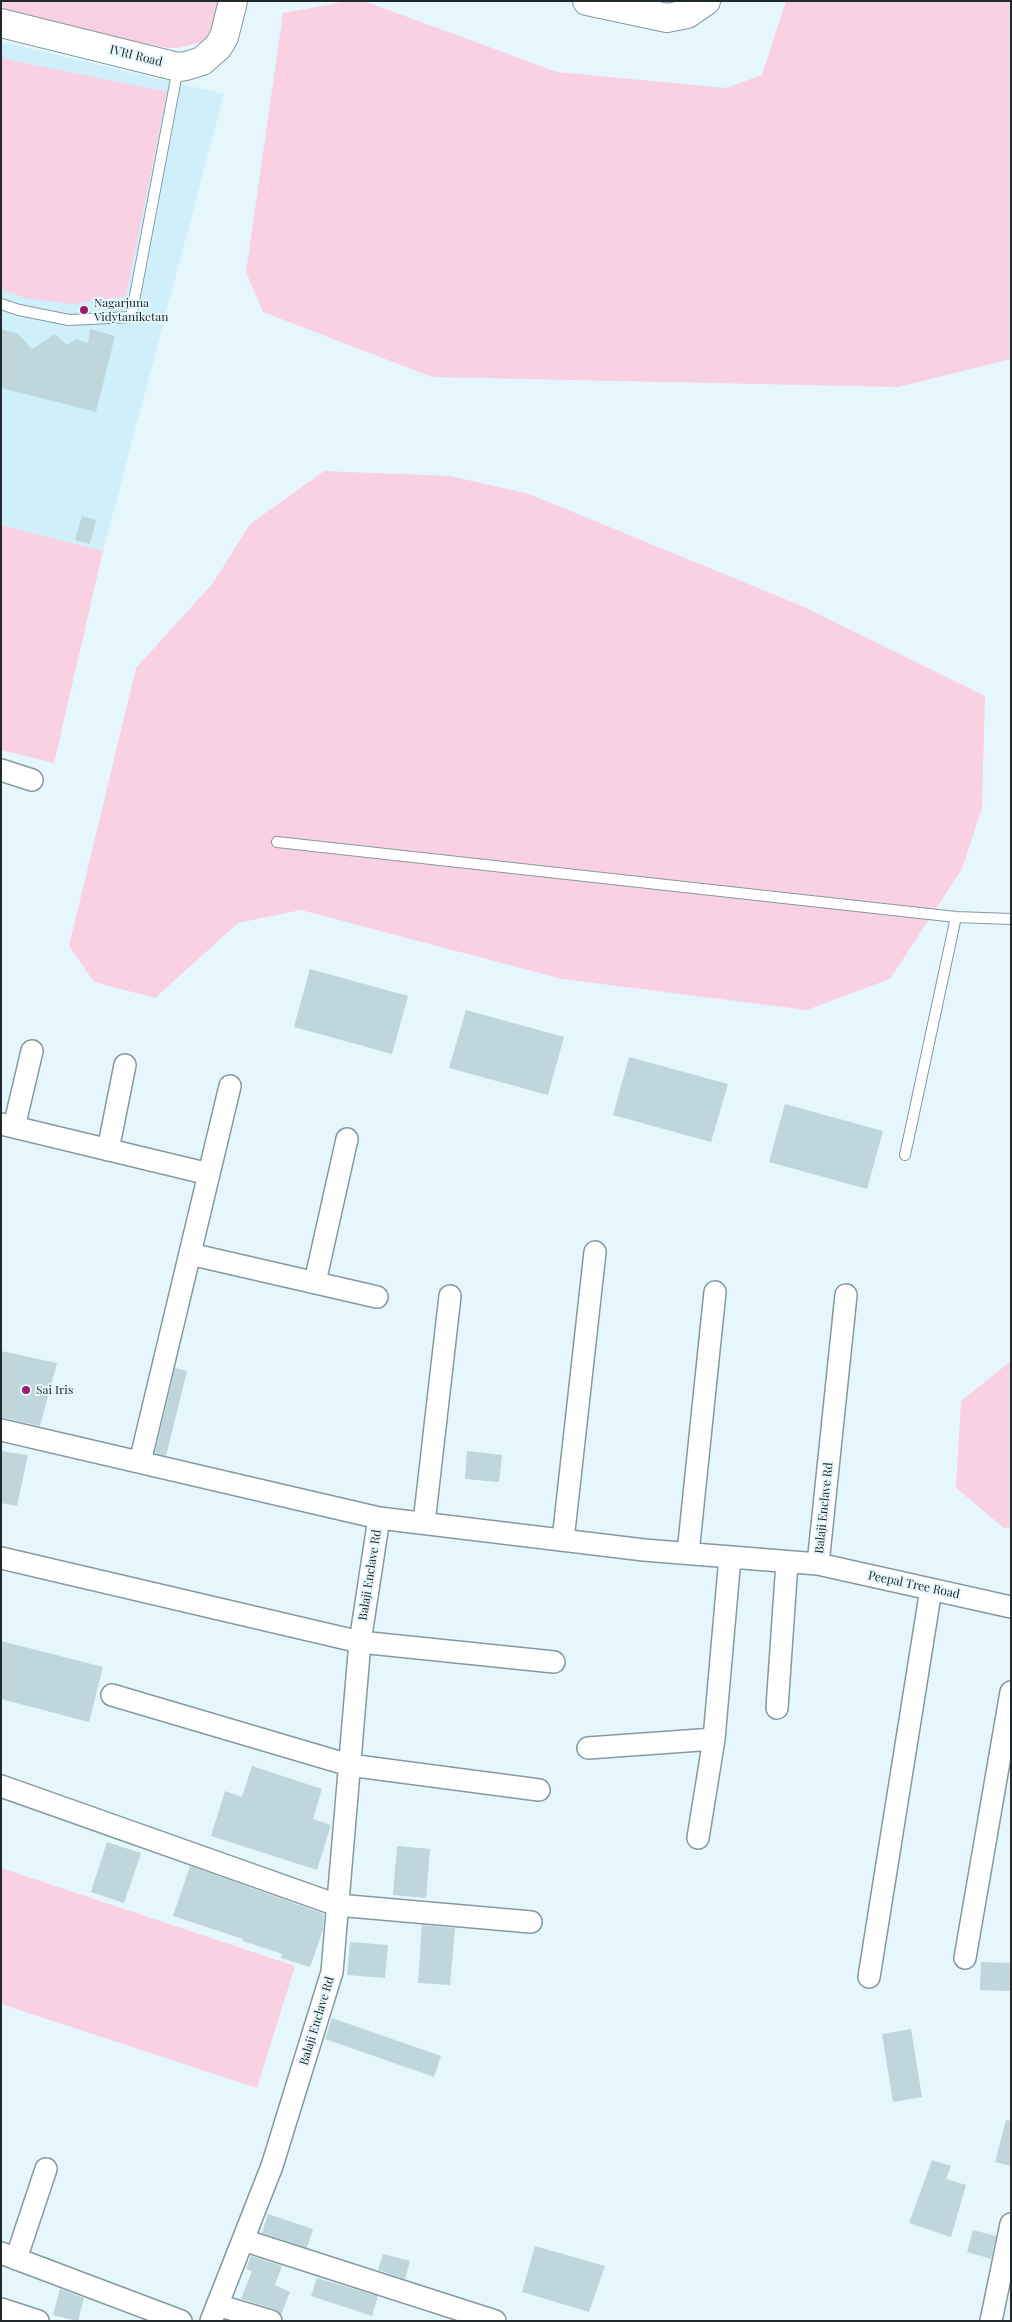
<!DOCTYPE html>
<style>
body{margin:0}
#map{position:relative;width:1012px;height:2322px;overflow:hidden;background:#e5f7fd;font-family:"Playfair Display",serif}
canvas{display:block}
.frame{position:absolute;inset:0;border:2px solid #20292c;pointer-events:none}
</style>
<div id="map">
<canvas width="1012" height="2322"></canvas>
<div class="frame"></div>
</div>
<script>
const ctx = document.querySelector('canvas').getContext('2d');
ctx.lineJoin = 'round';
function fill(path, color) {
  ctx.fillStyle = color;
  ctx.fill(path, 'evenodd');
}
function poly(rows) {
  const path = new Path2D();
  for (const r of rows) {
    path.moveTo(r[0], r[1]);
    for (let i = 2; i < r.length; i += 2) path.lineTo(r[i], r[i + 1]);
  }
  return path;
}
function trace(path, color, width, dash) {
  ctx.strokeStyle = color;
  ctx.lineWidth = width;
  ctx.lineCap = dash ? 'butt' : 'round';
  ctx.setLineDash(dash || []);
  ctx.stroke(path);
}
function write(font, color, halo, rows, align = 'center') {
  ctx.font = font + ' "Playfair Display",serif';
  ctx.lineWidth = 4;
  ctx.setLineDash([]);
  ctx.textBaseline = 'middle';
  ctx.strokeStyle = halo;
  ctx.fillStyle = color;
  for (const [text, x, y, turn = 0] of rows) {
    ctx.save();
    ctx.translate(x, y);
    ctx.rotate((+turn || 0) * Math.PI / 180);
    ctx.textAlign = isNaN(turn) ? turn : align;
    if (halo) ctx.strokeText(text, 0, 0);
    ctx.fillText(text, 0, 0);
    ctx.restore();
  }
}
const built = poly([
 [1,42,224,94,103,551,1,525]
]);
const green = poly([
 [1,1,220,1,212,35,202,42,178,48,167,48,1,14],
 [349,1,364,1,557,72,726,88,762,75,786,1,1011,1,1011,359,898,387,432,377,263,312,246,272,283,13],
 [1,58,167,92,126,296,72,304,25,298,1,289],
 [324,471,450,476,529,494,802,606,985,696,982,808,962,869,890,979,807,1010,562,979,301,910,238,923,155,998,94,982,69,946,136,668,213,583,250,524],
 [1,525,103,551,54,763,1,750],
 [1011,1361,1011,1528,1004,1528,956,1488,961,1401],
 [1,1868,295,1966,257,2088,1,2004]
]);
const building = poly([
 [1,329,18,334,32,349,55,334,67,345,76,339,88,343,90,329,115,336,96,412,1,388],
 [82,516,96,520,90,544,75,540],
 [310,969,408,996,392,1054,294,1027],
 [466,1010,564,1037,548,1095,449,1068],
 [629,1057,728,1084,711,1142,613,1115],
 [785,1104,883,1131,867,1189,769,1162],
 [1,1351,57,1363,40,1426,1,1417],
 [175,1368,187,1371,166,1456,155,1453],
 [1,1451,28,1455,17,1506,1,1503],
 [467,1451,502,1455,499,1482,465,1479],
 [1,1641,103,1667,89,1722,1,1699],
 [252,1766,322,1789,313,1819,331,1825,317,1870,211,1836,225,1791,242,1797],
 [107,1842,141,1853,124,1903,91,1892],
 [397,1846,430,1849,426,1898,393,1895],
 [190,1866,324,1914,323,1930,310,1967,281,1958,282,1954,243,1941,243,1939,173,1916],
 [422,1925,455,1928,450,1985,418,1983],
 [350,1942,388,1945,385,1978,347,1975],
 [981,1962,1011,1963,1011,1991,980,1990],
 [332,2018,441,2056,434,2077,325,2039],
 [911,2029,922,2097,893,2102,882,2034],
 [1006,2120,1011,2121,1011,2166,995,2162],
 [932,2160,951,2166,946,2179,966,2185,951,2237,909,2223],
 [268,2214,313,2229,307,2248,262,2233],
 [973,2230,996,2236,991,2259,967,2252],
 [535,2246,605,2266,589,2312,522,2292],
 [383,2254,410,2261,405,2279,378,2270],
 [251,2256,282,2266,275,2285,290,2292,281,2315,275,2309,241,2299,252,2271,246,2269],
 [317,2278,378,2296,372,2316,311,2296],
 [60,2289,84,2298,78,2321,53,2315]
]);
const lane = poly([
 [1,304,19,310,69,320,131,317,178,68],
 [277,842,956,917,1011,919],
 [905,1155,956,917]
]);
const street = poly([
 [1,770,32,780],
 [1,1124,209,1174],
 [14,1127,32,1051],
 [108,1150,125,1065],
 [190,1254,377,1297],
 [315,1282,347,1139],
 [1,1430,379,1518],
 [140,1462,230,1086],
 [424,1523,450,1296],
 [563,1540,595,1252],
 [688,1553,715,1292],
 [1,1558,360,1642,554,1662],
 [818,1564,1011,1607],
 [112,1695,349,1765,539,1790],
 [777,1708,787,1562],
 [588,1748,714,1739,730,1557],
 [1,1786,337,1905,531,1922],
 [698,1838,714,1739],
 [965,1958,1011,1692],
 [869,1977,931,1589],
 [243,2240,495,2321],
 [1,2253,181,2321],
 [16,2259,46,2169],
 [217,2305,271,2321],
 [1,2309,38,2321],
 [211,2321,272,2166,332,1972,360,1642,379,1518,644,1550,818,1564,846,1295],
 [991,2321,1011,2224]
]);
const secondary = poly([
 [587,1,667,18,687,14,706,1],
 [1,23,178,67,186,66,202,61,218,47,224,37,233,1]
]);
const markers = [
 [84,310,5,"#9f1c6c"],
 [26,1390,5,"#9f1c6c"]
];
const streetNames = [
 ["IVRI Road",136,56,14],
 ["Balaji Enclave Rd",824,1508,-84],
 ["Balaji Enclave Rd",370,1575,-81],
 ["Peepal Tree Road",914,1585,12],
 ["Balaji Enclave Rd",317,2021,-73]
];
const poiNames = [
 ["Nagarjuna",94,303],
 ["Vidytaniketan",94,317],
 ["Sai Iris",36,1390]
];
fill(built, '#cff0fa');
fill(green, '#fad1e3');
fill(building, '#bfd6dd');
trace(lane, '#8499a0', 12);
trace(street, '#8499a0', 24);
trace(secondary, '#8499a0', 30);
trace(lane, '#fff', 10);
trace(street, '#fff', 21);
trace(secondary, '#fff', 28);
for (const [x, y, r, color] of markers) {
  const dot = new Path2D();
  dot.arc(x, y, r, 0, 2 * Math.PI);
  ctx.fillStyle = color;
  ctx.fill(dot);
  trace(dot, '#e5f7fd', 2);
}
write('12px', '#20292c', '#e5f7fd', streetNames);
write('12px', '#20292c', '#e5f7fd', poiNames, 'left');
</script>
